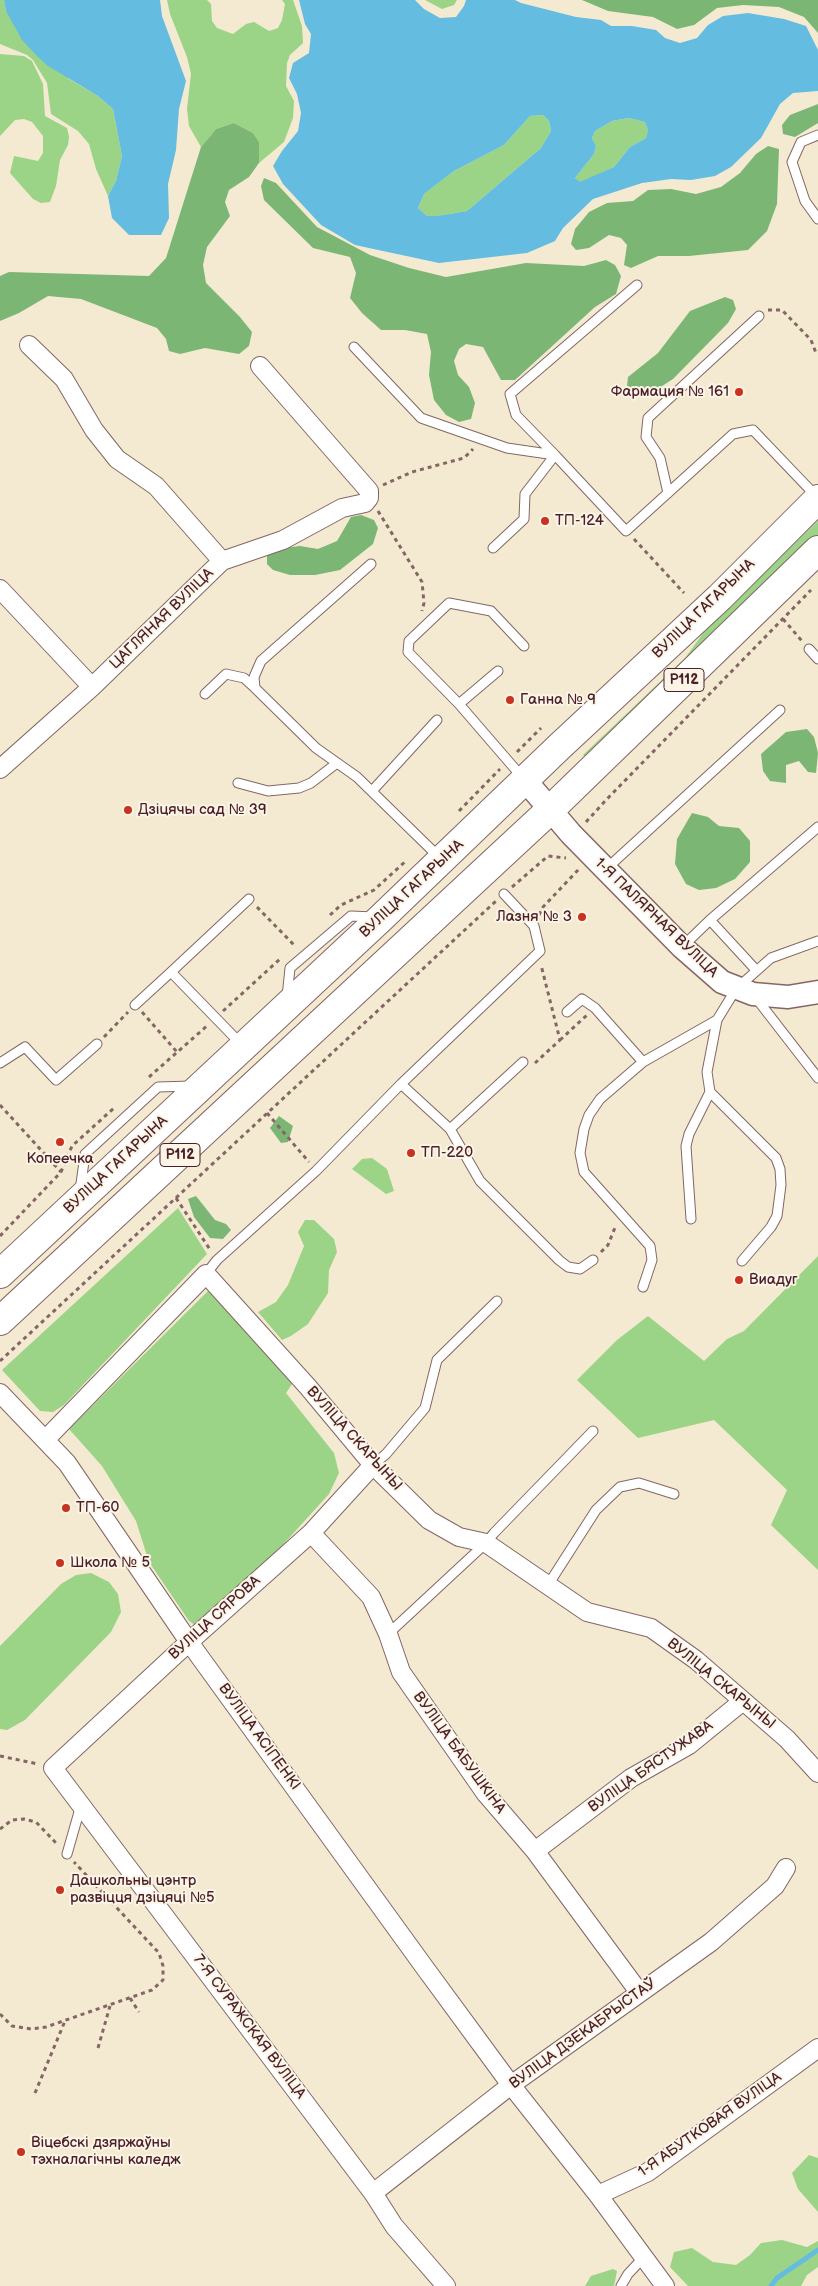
<!DOCTYPE html>
<meta charset="utf-8">
<style>
body{margin:0}
canvas{display:block;background:#f3ead1}
</style>
<canvas width="818" height="2286"></canvas>
<script>
const ctx = document.querySelector('canvas').getContext('2d');
ctx.lineJoin = 'round';
function fill(path, color) {
  ctx.fillStyle = color;
  ctx.fill(path, 'evenodd');
}
function poly(rows) {
  const path = new Path2D();
  for (const r of rows) {
    path.moveTo(r[0], r[1]);
    for (let i = 2; i < r.length; i += 2) path.lineTo(r[i], r[i + 1]);
  }
  return path;
}
function trace(path, color, width, dash) {
  ctx.strokeStyle = color;
  ctx.lineWidth = width;
  ctx.lineCap = dash ? 'butt' : 'round';
  ctx.setLineDash(dash || []);
  ctx.stroke(path);
}
function write(font, color, halo, rows, align = 'center') {
  ctx.font = font + ' "Balsamiq Sans",sans-serif';
  ctx.lineWidth = 4;
  ctx.setLineDash([]);
  ctx.textBaseline = 'middle';
  ctx.strokeStyle = halo;
  ctx.fillStyle = color;
  for (const [text, x, y, turn = 0] of rows) {
    ctx.save();
    ctx.translate(x, y);
    ctx.rotate((+turn || 0) * Math.PI / 180);
    ctx.textAlign = isNaN(turn) ? turn : align;
    if (halo) ctx.strokeText(text, 0, 0);
    ctx.fillText(text, 0, 0);
    ctx.restore();
  }
}
const green = poly([
 [0,0,4,0,6,11,69,79,98,96,113,109,122,156,116,181,108,196,96,169,89,144,78,131,51,114,47,83,33,60,27,55,0,44],
 [167,0,207,0,211,4,212,21,217,28,233,34,246,24,254,22,269,31,278,28,282,20,285,4,282,0,293,0,302,26,303,43,290,55,287,63,286,86,294,101,293,118,284,142,259,163,259,142,253,133,234,123,216,129,201,147,189,126,187,109,191,74,187,57,170,14],
 [425,0,457,0,454,5,442,9],
 [0,54,24,56,32,61,43,84,45,116,67,128,69,137,68,145,60,160,56,186,50,202,41,203,33,199,10,173,14,156,38,161,43,153,43,136,32,122,24,119,15,120,0,136],
 [543,115,549,121,551,131,541,148,467,211,437,216,427,216,418,208,424,194,454,171,504,145,530,116],
 [629,118,645,122,648,130,646,138,630,147,614,167,580,183,575,178,594,154,596,146,592,138,595,131,612,121],
 [818,521,818,536,588,760,583,755,685,658,704,632],
 [372,1158,387,1169,394,1191,386,1194,352,1169,362,1159],
 [178,1208,207,1254,64,1405,53,1412,40,1411,2,1370],
 [305,1220,314,1220,334,1239,337,1252,329,1270,328,1293,308,1324,291,1336,282,1340,258,1312,276,1302,288,1285,304,1246,298,1232],
 [818,1256,818,1570,771,1525,787,1490,714,1420,638,1438,577,1380,617,1340,648,1316,704,1361,727,1339,744,1331],
 [208,1291,291,1372,292,1384,286,1393,334,1453,339,1473,329,1494,280,1548,202,1622,195,1625,189,1621,149,1562,136,1521,102,1466,69,1429],
 [91,1573,109,1582,118,1594,121,1612,111,1632,25,1720,7,1730,0,1729,0,1646,61,1584,76,1575],
 [809,2155,818,2158,818,2212,798,2189,792,2173],
 [782,2240,807,2247,818,2241,818,2267,807,2275,801,2286,688,2286,670,2267,674,2252,692,2248,713,2262,736,2265,750,2255,761,2243],
 [613,2269,617,2271,614,2286,585,2286,591,2276]
]);
const forest = poly([
 [582,0,818,0,818,33,804,17,779,7,743,5,717,8,694,25,677,29,653,17,608,11],
 [818,104,818,123,795,137,783,134,782,125,790,115],
 [234,123,253,133,259,142,259,163,249,177,229,190,225,202,230,216,207,247,203,265,206,283,240,317,252,332,249,346,239,354,205,348,180,354,169,351,166,339,157,328,81,299,48,296,19,313,0,321,0,276,9,272,149,276,166,258,201,147,216,129],
 [768,146,779,149,777,204,767,231,748,250,689,256,658,256,631,268,624,265,627,245,621,238,609,235,589,248,576,250,571,244,575,229,589,212,607,203,633,201,648,190,671,189,696,194,721,187,740,173,756,154],
 [264,178,276,183,317,227,370,255,409,268,446,277,526,263,584,266,606,260,615,265,621,276,616,294,595,307,515,380,501,380,483,347,466,344,459,349,454,361,458,375,469,387,475,403,471,419,459,422,446,415,434,400,429,375,431,352,427,334,405,330,381,330,362,313,350,298,356,273,350,257,313,248,264,200,261,186],
 [725,297,733,300,736,309,728,323,673,379,659,388,634,392,627,386,628,377,658,353,690,311],
 [361,515,374,520,378,528,373,544,340,570,315,575,290,575,273,570,267,564,267,556,274,549,300,546,318,549,337,541,351,517],
 [807,729,814,737,818,753,816,773,808,772,799,761,786,765,786,783,770,781,763,771,761,754,786,732],
 [692,813,708,817,719,826,739,828,750,841,750,862,735,879,716,888,699,890,686,884,675,864,677,839],
 [279,1116,293,1126,288,1142,281,1143,270,1128],
 [196,1196,215,1220,226,1224,231,1230,223,1239,210,1238,194,1217,188,1199]
]);
const water = poly([
 [4,0,160,0,162,16,186,81,179,109,176,150,168,184,169,218,161,235,129,235,112,218,108,196,116,181,122,156,113,109,98,96,48,66,37,56,22,40,6,11],
 [299,0,415,0,424,9,440,18,456,17,464,6,466,0,515,0,521,3,576,17,601,20,611,26,632,26,656,30,665,38,680,43,697,38,708,25,723,16,748,13,784,19,806,26,818,50,818,91,793,93,780,104,761,138,731,167,715,176,691,180,671,179,642,183,593,199,563,228,555,241,527,253,439,263,355,245,321,225,283,184,273,166,282,151,298,131,301,113,297,94,289,78,293,63,309,53,311,34,305,24],
 [543,115,549,121,551,131,541,148,467,211,437,216,427,216,418,208,424,194,454,171,504,145,530,116],
 [629,118,645,122,648,130,646,138,630,147,614,167,580,182,575,178,594,154,596,146,592,138,595,131,612,121]
]);
const stream = poly([
 [771,2286,777,2278,818,2250]
]);
const path = poly([
 [768,310,782,310,811,340,816,353],
 [383,485,412,472,464,458,473,449],
 [378,511,422,582,424,603,422,611],
 [634,539,684,593],
 [783,619,802,641],
 [517,752,541,728],
 [459,811,500,769],
 [586,822,607,799,811,590],
 [512,887,548,856,566,858],
 [257,907,295,946],
 [330,915,341,905,374,890,407,860],
 [539,915,543,907,579,869],
 [223,1011,280,959],
 [142,1012,177,1052],
 [104,1037,128,1012],
 [560,1040,587,1015],
 [535,1063,560,1040,541,965],
 [149,1077,208,1025],
 [0,1105,61,1172],
 [267,1113,309,1162],
 [176,1198,211,1251],
 [0,1236,61,1172,72,1146,114,1108],
 [601,1252,608,1245,616,1225],
 [0,1361,496,901],
 [0,1756,38,1764],
 [0,1829,12,1820,24,1819,36,1822,57,1844],
 [130,1998,139,2012],
 [0,2014,12,2026,31,2029,46,2027,152,1990,163,1980,163,1966,159,1953,74,1862],
 [98,2048,110,2006],
 [35,2093,65,2021]
]);
const service = poly([
 [818,135,801,142,792,162,805,201,818,219],
 [354,347,421,418,507,448,555,455,626,531,733,434,753,430,816,496],
 [668,493,660,458,646,437,648,418,759,316],
 [493,548,524,519,525,494,555,455,516,415,510,394,637,285],
 [371,564,261,661,254,677,255,688,316,748,357,777,440,858],
 [809,649,818,659],
 [205,694,226,674,244,678,255,688],
 [459,704,498,671],
 [522,777,459,704,408,652,409,641,449,603,491,611,524,646],
 [238,783,268,791,299,788,311,783,337,763],
 [372,791,437,720],
 [606,869,780,710],
 [710,920,756,970],
 [682,947,710,920,818,827],
 [171,972,249,899],
 [287,997,290,968,351,916,374,917],
 [756,998,818,1078],
 [135,1005,171,972,241,1044],
 [567,1012,582,999,595,1008,643,1062],
 [0,1063,25,1047,56,1080,97,1044],
 [401,1084,450,1129,480,1181,559,1260,568,1267,580,1269,593,1260],
 [450,1129,523,1062],
 [80,1191,85,1154,158,1087,191,1086],
 [691,1219,686,1146,689,1134,710,1092],
 [742,1261,771,1227,777,1216,781,1185,780,1169,776,1158,710,1092,707,1072,717,1020,736,989,771,958,818,941],
 [206,1274,217,1260,316,1171,401,1084,540,951,534,926,504,894],
 [643,1287,652,1260,650,1246,584,1172,580,1153,584,1129,589,1115,600,1099,643,1062,717,1020],
 [373,1465,386,1454,425,1408,437,1360,497,1301],
 [548,1585,596,1510,620,1487,639,1483,674,1494],
 [388,1634,486,1543,494,1533,593,1431],
 [67,1854,81,1805],
 [621,2286,628,2274,644,2257]
]);
const minor = poly([
 [29,345,64,379,94,430,117,459,156,486,222,561],
 [0,589,92,687],
 [0,769,92,687,222,561,283,540,342,508,365,503,369,498,369,491,260,366],
 [0,1393,67,1463,189,1642,425,1968,511,2085,598,2195,665,2286],
 [46,1439,206,1274,308,1387,373,1465,429,1520,459,1537,486,1543,587,1612,651,1628,696,1660,787,1739,818,1773],
 [373,1465,311,1533,189,1642,53,1768,373,2193,394,2226,446,2286],
 [311,1533,371,1597,388,1634,401,1672,486,1794,535,1851,639,1992],
 [535,1851,631,1778,689,1745,743,1701],
 [373,2193,511,2085,711,1942,775,1886,786,1868],
 [598,2195,648,2172,818,2048]
]);
const tertiary = poly([
 [525,780,571,834,682,947,722,982,753,994,788,997,818,992]
]);
const primary = poly([
 [0,1274,381,918,559,747,720,597,818,499],
 [0,1321,550,810,818,550]
]);
const markers = [
 [739,392,5,"#c8321e"],
 [545,521,5,"#c8321e"],
 [510,700,5,"#c8321e"],
 [128,810,5,"#c8321e"],
 [582,917,5,"#c8321e"],
 [60,1142,5,"#c8321e"],
 [411,1153,5,"#c8321e"],
 [739,1280,5,"#c8321e"],
 [66,1508,5,"#c8321e"],
 [60,1563,5,"#c8321e"],
 [60,1890,5,"#c8321e"],
 [21,2152,5,"#c8321e"]
];
const shields = [
 [684,680,40],
 [180,1155,40]
];
const shieldNames = [
 ["Р112",684,680],
 ["Р112",180,1155]
];
const poiNames = [
 ["Фармация № 161",729,392,"right"],
 ["ТП-124",555,521],
 ["Ганна № 9",520,700],
 ["Дзіцячы сад № 39",138,810],
 ["Лазня № 3",572,917,"right"],
 ["ТП-220",421,1153],
 ["Копеечка",60,1159,"center"],
 ["Виадуг",749,1280],
 ["ТП-60",76,1508],
 ["Школа № 5",70,1563],
 ["Дашкольны цэнтр",70,1881],
 ["развіцця дзіцяці №5",70,1898],
 ["Віцебскі дзяржаўны",31,2143],
 ["тэхналагічны каледж",31,2160]
];
const streetNames = [
 ["ВУЛІЦА ГАГАРЫНА",704,609,-44],
 ["ЦАГЛЯНАЯ ВУЛІЦА",162,619,-44],
 ["ВУЛІЦА ГАГАРЫНА",412,889,-43],
 ["1-Я ПАЛЯРНАЯ ВУЛІЦА",656,918,44],
 ["ВУЛІЦА ГАГАРЫНА",116,1165,-43],
 ["ВУЛІЦА СКАРЫНЫ",354,1439,48],
 ["ВУЛІЦА СЯРОВА",215,1618,-42],
 ["ВУЛІЦА СКАРЫНЫ",721,1684,39],
 ["ВУЛІЦА АСІПЕНКІ",259,1737,54],
 ["ВУЛІЦА БАБУШКІНА",459,1753,54],
 ["ВУЛІЦА БЯСТУЖАВА",651,1767,-35],
 ["7-Я СУРАЖСКАЯ ВУЛІЦА",249,2027,53],
 ["ВУЛІЦА ДЗЕКАБРЫСТАЎ",583,2034,-36],
 ["1-Я АБУТКОВАЯ ВУЛІЦА",710,2125,-35]
];
fill(green, '#9bd487');
fill(forest, '#7cb674');
fill(water, '#64bce1');
trace(stream, '#64bce1', 5);
trace(service, '#856665', 11);
trace(minor, '#856665', 20);
trace(tertiary, '#856665', 25);
trace(primary, '#856665', 30);
trace(path, '#856665', 3, [4, 4]);
trace(service, '#fff', 9);
trace(minor, '#fff', 18);
trace(tertiary, '#fff', 22);
trace(primary, '#fff', 28);
for (const [x, y, r, color] of markers) {
  const dot = new Path2D();
  dot.arc(x, y, r, 0, 2 * Math.PI);
  ctx.fillStyle = color;
  ctx.fill(dot);
  trace(dot, '#fcf5e5', 2);
}
for (const [x, y, w] of shields) {
  const box = new Path2D();
  box.roundRect(x - w / 2, y - 11.5, w, 23, 4);
  ctx.fillStyle = '#fcf5e5';
  ctx.fill(box);
  trace(box, '#4a1f2b', 1);
}
write('bold 14px', '#4a1f2b', null, shieldNames);
write('15px', '#4a1f2b', '#fcf5e5', poiNames, 'left');
write('15px', '#4a1f2b', '#fcf5e5', streetNames);
</script>
